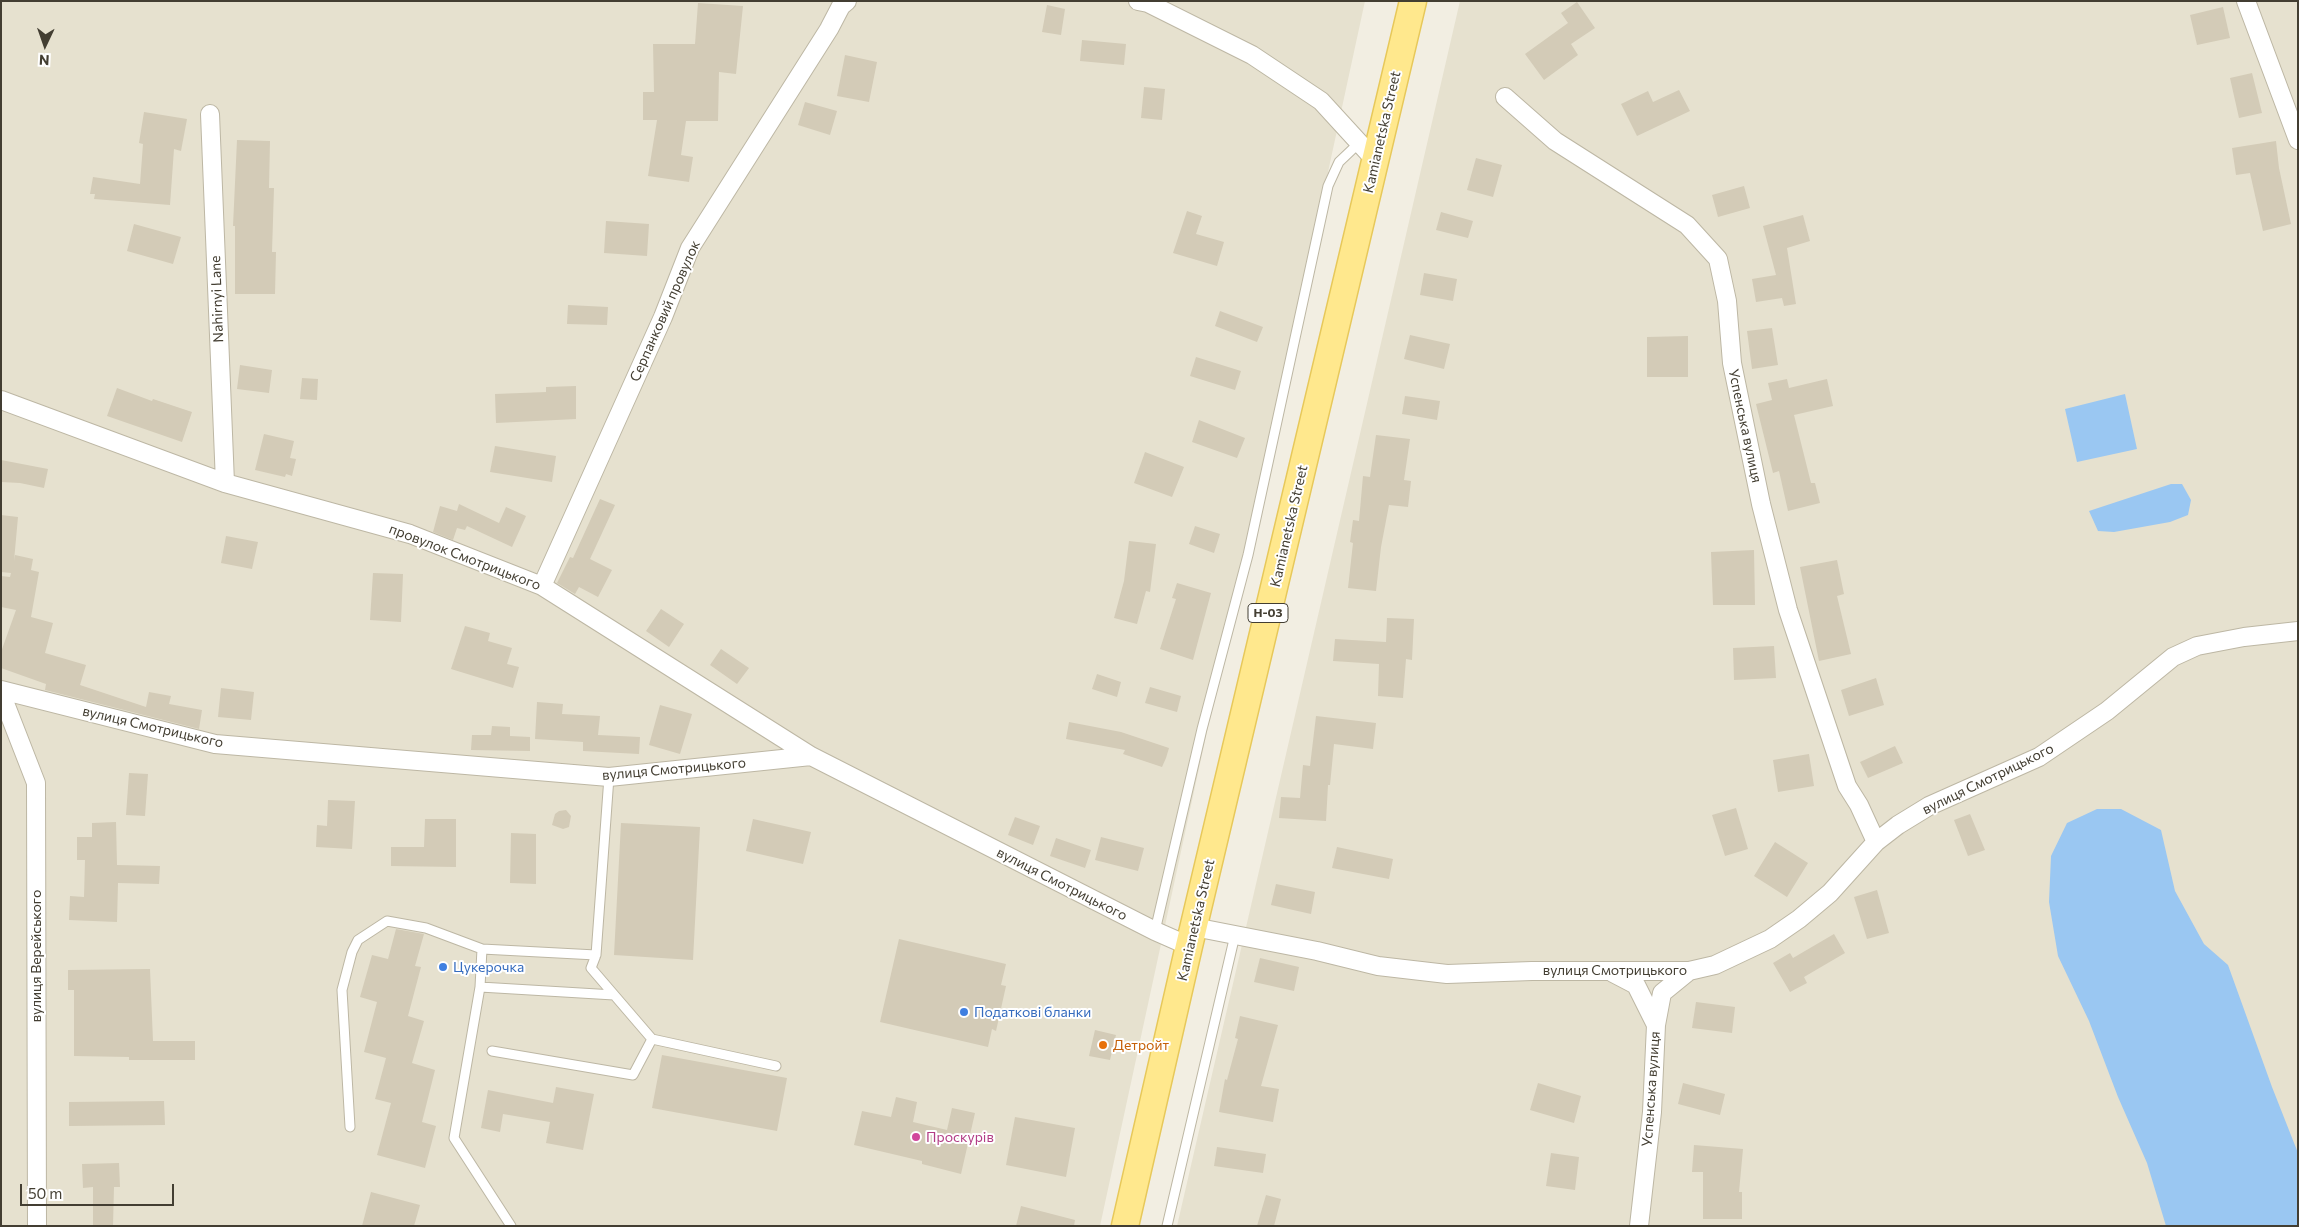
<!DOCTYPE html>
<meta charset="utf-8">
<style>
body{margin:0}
#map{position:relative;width:2299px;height:1227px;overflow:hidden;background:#f2eee2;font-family:Commissioner,sans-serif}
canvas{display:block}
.frame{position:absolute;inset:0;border:2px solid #433e32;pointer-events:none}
.north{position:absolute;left:20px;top:20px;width:50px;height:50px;-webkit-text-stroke:4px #fff;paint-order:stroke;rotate:183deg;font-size:14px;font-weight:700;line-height:20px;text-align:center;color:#433e32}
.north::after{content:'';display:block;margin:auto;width:18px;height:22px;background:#433e32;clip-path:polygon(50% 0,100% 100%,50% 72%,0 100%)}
.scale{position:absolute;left:20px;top:1184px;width:154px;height:22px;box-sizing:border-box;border:2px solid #433e32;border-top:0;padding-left:6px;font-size:15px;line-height:18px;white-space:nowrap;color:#433e32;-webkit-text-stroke:4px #fff;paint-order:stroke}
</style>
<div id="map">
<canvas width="2299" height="1227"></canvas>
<div class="frame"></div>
<div class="north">N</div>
<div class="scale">50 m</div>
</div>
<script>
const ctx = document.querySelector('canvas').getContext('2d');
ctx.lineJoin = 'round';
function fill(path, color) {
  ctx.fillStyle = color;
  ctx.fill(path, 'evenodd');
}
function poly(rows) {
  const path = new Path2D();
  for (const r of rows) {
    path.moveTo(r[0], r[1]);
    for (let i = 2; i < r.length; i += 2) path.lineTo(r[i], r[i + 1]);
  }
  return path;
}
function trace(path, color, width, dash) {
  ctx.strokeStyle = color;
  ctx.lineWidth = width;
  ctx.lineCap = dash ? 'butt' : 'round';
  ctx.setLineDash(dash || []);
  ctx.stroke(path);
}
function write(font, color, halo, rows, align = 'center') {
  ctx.font = font + ' Commissioner,sans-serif';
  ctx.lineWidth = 4;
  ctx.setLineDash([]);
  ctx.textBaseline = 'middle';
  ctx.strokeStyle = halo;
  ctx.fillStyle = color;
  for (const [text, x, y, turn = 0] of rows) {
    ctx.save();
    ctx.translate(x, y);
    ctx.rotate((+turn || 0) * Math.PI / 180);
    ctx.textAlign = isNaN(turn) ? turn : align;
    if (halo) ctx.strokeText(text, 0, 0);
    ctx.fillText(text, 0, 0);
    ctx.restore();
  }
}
const residential = poly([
 [1,1,1365,1,1100,1226,1,1226],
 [1460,1,2298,1,2298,1226,1177,1226]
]);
const water = poly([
 [2125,394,2137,449,2077,462,2065,409],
 [2171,484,2182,484,2191,500,2188,515,2170,522,2114,532,2098,531,2089,511],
 [2097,809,2121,809,2161,830,2175,891,2204,944,2228,965,2272,1087,2298,1153,2298,1226,2166,1226,2147,1163,2118,1097,2089,1021,2058,956,2049,902,2051,856,2067,823]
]);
const building = poly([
 [1577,2,1595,28,1571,44,1578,55,1544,80,1525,54,1568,23,1561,13],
 [698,3,743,6,736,74,719,72,718,121,686,121,681,155,693,157,689,182,648,176,657,120,643,120,643,92,654,92,653,44,695,44],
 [1047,5,1065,9,1061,35,1042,32],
 [2223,7,2230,38,2197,45,2190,15],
 [1082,40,1126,44,1124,65,1080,61],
 [845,55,877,62,869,102,837,96],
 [2252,73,2262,113,2239,118,2230,78],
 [1144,87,1165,89,1162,120,1141,118],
 [1679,90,1690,111,1637,136,1621,104,1648,91,1653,102],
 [805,102,837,111,830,135,798,125],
 [144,112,187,119,181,151,174,149,170,205,94,199,95,194,90,194,93,177,140,184,143,144,139,143],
 [237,140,270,141,269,188,274,188,272,252,276,252,275,294,235,294,235,226,233,226],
 [2276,141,2279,168,2291,224,2263,231,2250,173,2236,175,2232,148],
 [1476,158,1502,165,1493,197,1467,190],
 [1744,186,1750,208,1718,217,1712,195],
 [1187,211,1202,216,1196,234,1224,242,1217,266,1173,253],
 [1441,212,1473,221,1468,238,1436,230],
 [1803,215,1810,241,1787,248,1796,304,1784,306,1782,298,1756,302,1752,279,1776,275,1763,226],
 [606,221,649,224,647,256,604,253],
 [134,224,181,237,173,264,127,251],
 [1424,273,1457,279,1453,301,1420,295],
 [568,305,608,307,607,325,567,324],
 [1220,311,1263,327,1257,342,1215,326],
 [1772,328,1778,365,1752,369,1747,331],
 [1410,335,1450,344,1444,369,1404,359],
 [1688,336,1688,377,1647,377,1647,337],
 [1196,357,1241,371,1235,390,1190,376],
 [240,365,272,370,269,393,237,389],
 [302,378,318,379,317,400,300,399],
 [1787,379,1789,388,1827,379,1833,406,1794,415,1811,483,1815,483,1820,503,1788,511,1779,471,1773,473,1756,404,1772,400,1768,383],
 [576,386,576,419,496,423,495,394,546,392,546,387],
 [117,388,152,401,153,399,192,412,182,442,107,416],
 [1405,396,1440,401,1437,420,1402,414],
 [1199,420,1245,438,1237,458,1192,442],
 [264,434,294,441,290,458,296,459,292,476,286,474,285,477,255,470],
 [1376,435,1410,439,1404,480,1411,481,1408,507,1389,505,1381,547,1376,591,1348,588,1353,543,1350,542,1353,520,1359,521,1363,476,1370,477],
 [495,446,556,456,552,482,490,472],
 [1145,452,1184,467,1172,497,1134,483],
 [1,460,48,469,44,488,20,483,1,482],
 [600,499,615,505,590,559,612,570,598,597,579,587,575,594,557,583,570,557,573,558],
 [459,504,499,523,506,507,526,516,512,547,467,526,465,530,457,528,453,540,433,532,440,506,457,511],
 [1,515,18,517,14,561,15,555,33,559,31,570,39,572,31,617,53,623,45,653,86,665,80,685,146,707,149,692,171,696,169,704,202,710,199,729,45,690,46,684,1,668,1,652,16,610,1,607,1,576,10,577,11,573,1,572],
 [1195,526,1220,534,1214,553,1189,544],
 [226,536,258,542,252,569,221,563],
 [1129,541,1156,544,1150,592,1146,591,1137,624,1114,618,1124,581],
 [1754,550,1755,605,1713,605,1711,552],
 [1837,560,1844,594,1837,596,1851,654,1819,661,1800,567],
 [373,573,403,574,401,622,370,620],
 [1177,583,1211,593,1193,660,1160,649,1176,599,1172,598],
 [661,609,684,624,669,647,646,631],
 [1387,618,1414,619,1412,660,1406,659,1403,698,1378,696,1379,664,1333,661,1335,639,1386,642],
 [465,626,490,633,488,641,512,648,507,664,519,667,513,688,451,669],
 [1774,646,1776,678,1734,680,1733,648],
 [721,649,749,668,737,684,710,665],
 [1097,674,1121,682,1117,697,1092,689],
 [1876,678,1884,705,1849,716,1841,690],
 [1150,687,1181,696,1177,712,1145,703],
 [221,688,254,692,251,720,218,717],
 [537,702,563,704,562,714,600,716,598,735,640,737,639,754,583,751,583,742,535,739],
 [660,705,692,714,680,754,649,745],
 [1316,716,1376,723,1373,749,1334,744,1330,785,1328,785,1326,821,1279,818,1281,797,1300,798,1303,765,1310,766],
 [1069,722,1121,732,1169,748,1166,758,1162,767,1123,754,1125,750,1066,739],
 [492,726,510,727,510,736,530,737,530,751,471,750,472,735,491,735],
 [1895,746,1903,763,1868,778,1860,762],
 [1809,754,1814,786,1778,792,1773,760],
 [129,773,148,774,145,816,126,815],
 [328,800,355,801,352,849,316,847,317,825,327,826],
 [1736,808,1748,849,1725,856,1712,815],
 [566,810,571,816,569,827,563,829,552,825,555,814,559,811],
 [1970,814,1985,850,1968,856,1954,820],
 [1015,817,1040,826,1033,845,1008,835],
 [425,819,456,819,456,867,391,866,391,847,424,847],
 [753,819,811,832,803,864,746,851],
 [116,822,117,865,160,866,159,884,118,883,117,922,69,920,70,896,84,897,85,860,77,860,77,837,92,837,92,823],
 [621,823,700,827,693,960,614,955],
 [511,833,536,834,536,884,510,883],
 [1101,837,1144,848,1138,871,1095,860],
 [1056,838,1091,850,1085,868,1050,856],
 [1775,842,1808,863,1787,897,1754,876],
 [1337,847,1393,859,1389,879,1332,868],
 [1276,884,1315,892,1311,914,1271,905],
 [1877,890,1889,933,1867,939,1854,897],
 [396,929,424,934,415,966,421,967,408,1016,424,1021,412,1063,435,1070,422,1122,436,1126,425,1168,377,1155,391,1103,375,1099,386,1058,364,1052,377,1002,360,997,372,955,388,959],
 [1834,934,1845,953,1804,977,1807,983,1790,992,1773,963,1790,953,1793,958],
 [899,939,1006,964,1001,985,1006,986,996,1031,992,1029,988,1047,880,1022],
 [1260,958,1299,967,1294,991,1254,982],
 [150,969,153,1041,195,1041,195,1060,129,1060,129,1057,74,1056,74,990,68,990,68,970],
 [1696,1002,1735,1007,1732,1033,1692,1028],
 [1240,1016,1278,1025,1261,1086,1279,1089,1273,1122,1219,1112,1225,1079,1227,1080,1238,1039,1235,1038],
 [1095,1030,1116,1035,1110,1060,1089,1056],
 [662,1055,787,1078,777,1131,652,1108],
 [1538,1083,1581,1096,1574,1123,1530,1110],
 [1683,1083,1725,1094,1720,1115,1678,1104],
 [556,1087,594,1094,583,1150,546,1143,550,1122,503,1114,500,1132,481,1128,488,1090,553,1103],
 [896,1097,917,1102,913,1122,947,1130,952,1108,975,1113,961,1174,922,1164,922,1161,854,1145,862,1111,891,1117],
 [164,1101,165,1125,69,1126,69,1102],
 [1015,1117,1075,1128,1066,1177,1006,1165],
 [1694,1145,1743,1149,1739,1192,1742,1192,1742,1219,1703,1219,1703,1172,1692,1172],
 [1217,1147,1266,1154,1263,1173,1214,1166],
 [1551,1153,1579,1157,1575,1190,1546,1186],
 [119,1163,120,1187,114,1187,113,1226,93,1226,93,1187,83,1188,82,1164],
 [371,1192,420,1205,414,1226,362,1226],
 [1266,1195,1281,1199,1274,1226,1257,1226],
 [1021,1206,1075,1220,1074,1226,1016,1226]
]);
const lane = poly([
 [1155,931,1202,729,1248,555,1328,186,1339,162,1359,143],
 [482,949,480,987,454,1138,511,1226],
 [596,955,591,968,652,1039,776,1066],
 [480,987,614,995],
 [492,1051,633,1075,652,1039],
 [350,1127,342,990,352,952,358,940,387,921,426,928,482,949,596,955,609,777],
 [1167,1226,1235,935]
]);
const street = poly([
 [1138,1,1148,3,1252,55,1321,101,1375,160],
 [2246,1,2298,140],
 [1505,97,1555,141,1687,225,1718,259,1727,301,1732,363,1761,504,1788,610,1847,786,1859,805,1876,842],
 [210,114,225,483],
 [1,400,225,483,410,534,542,586,811,756],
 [542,586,663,317,690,248,829,29,841,6,847,1],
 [1,690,215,744,609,777,811,756,1155,931,1189,946],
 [1,693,36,783,37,1226],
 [1194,927,1317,951,1378,966,1447,974,1532,971,1689,971,1715,965,1770,939,1799,919,1830,893,1876,842,1898,825,1929,806,2039,757,2107,711,2173,657,2197,646,2244,637,2298,631],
 [1613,973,1636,985,1656,1025,1652,1112,1639,1226],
 [1656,1025,1662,993,1689,971]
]);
const primary = poly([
 [1125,1226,1189,946,1413,1]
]);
const markers = [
 [443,967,5,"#3f7fe0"],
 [964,1012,5,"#3f7fe0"],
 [1103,1045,5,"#e8710a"],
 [916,1137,5,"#d1479c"]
];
const shields = [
 [1268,613,40]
];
const shieldNames = [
 ["Н-03",1268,613]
];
const streetNames = [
 ["Kamianetska Street",1382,132,-77],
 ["Nahirnyi Lane",217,299,-92],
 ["Серпанковий провулок",665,311,-66],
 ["Успенська вулиця",1745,426,78],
 ["Kamianetska Street",1289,526,-77],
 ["провулок Смотрицького",465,557,21],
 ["вулиця Смотрицького",153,727,13],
 ["вулиця Смотрицького",674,769,-5],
 ["вулиця Смотрицького",1988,779,-26],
 ["вулиця Смотрицького",1062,884,27],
 ["Kamianetska Street",1196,920,-77],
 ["вулиця Верейського",36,956,-90],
 ["вулиця Смотрицького",1615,970],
 ["Успенська вулиця",1651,1089,-86]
];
const shopNames = [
 ["Цукерочка",453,967],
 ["Податкові бланки",974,1012]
];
const foodNames = [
 ["Детройт",1113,1045]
];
const hotelNames = [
 ["Проскурів",926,1137]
];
fill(residential, '#e6e1cf');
fill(water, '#9ac7f2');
fill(building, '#d3cbb7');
trace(lane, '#bdb7a4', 11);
trace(street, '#bdb7a4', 20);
trace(primary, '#e7c85a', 29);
trace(lane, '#fff', 9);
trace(street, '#fff', 18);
trace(primary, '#ffe88d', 26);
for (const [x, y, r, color] of markers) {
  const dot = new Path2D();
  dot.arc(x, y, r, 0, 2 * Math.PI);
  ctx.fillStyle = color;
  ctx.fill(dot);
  trace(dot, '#fff', 2);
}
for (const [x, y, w] of shields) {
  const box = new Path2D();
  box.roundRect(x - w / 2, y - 9.5, w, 19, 4);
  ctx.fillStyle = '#fff';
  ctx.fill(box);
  trace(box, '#433e32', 1);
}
write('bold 12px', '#433e32', null, shieldNames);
write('14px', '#433e32', '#fff', streetNames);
write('14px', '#366cbe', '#fff', shopNames, 'left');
write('14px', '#c56008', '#fff', foodNames, 'left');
write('14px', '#b23c85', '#fff', hotelNames, 'left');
</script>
